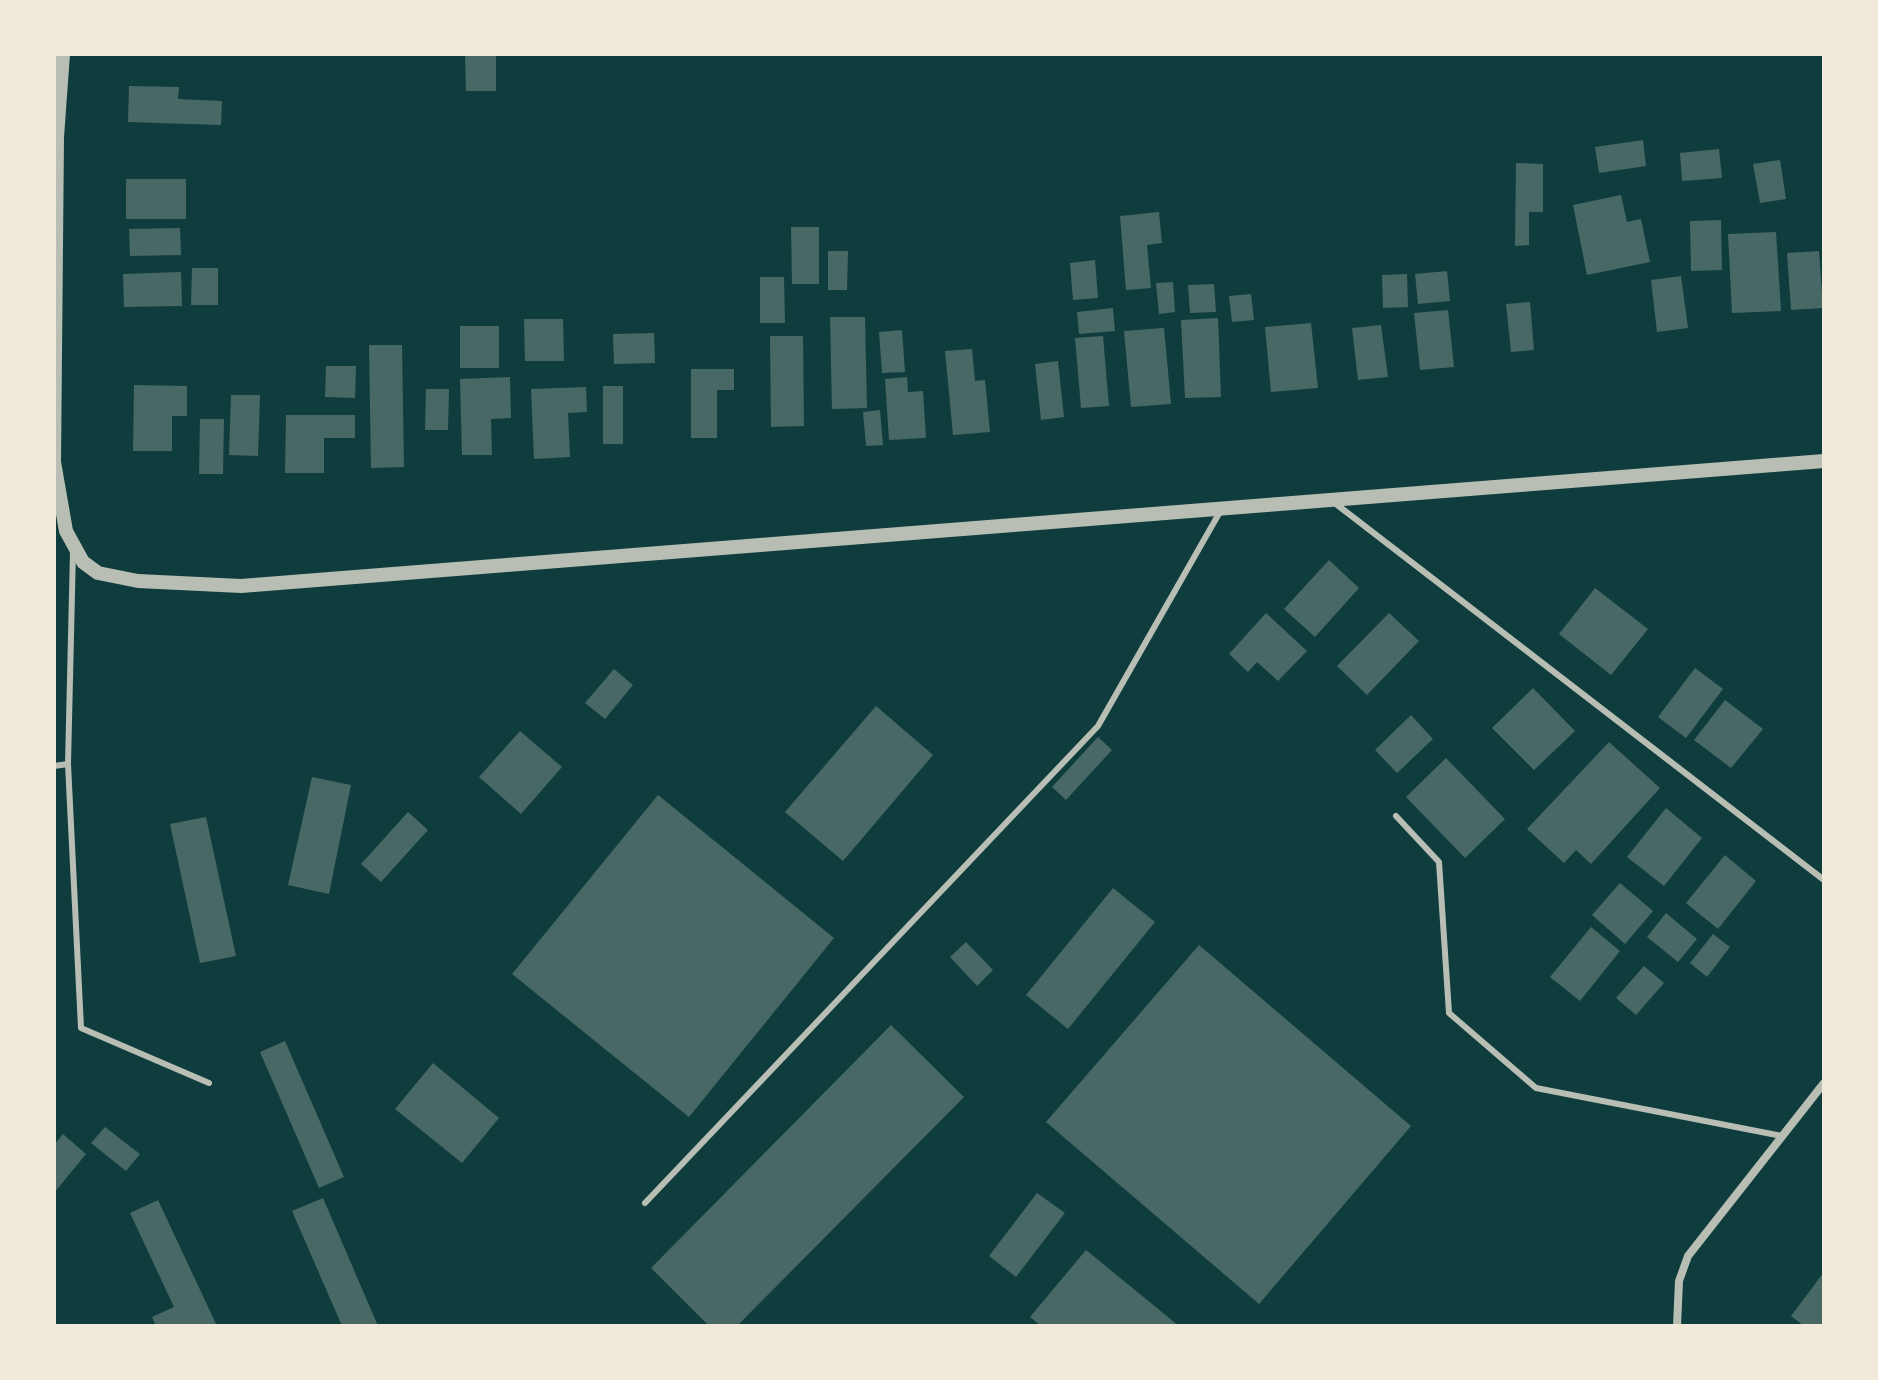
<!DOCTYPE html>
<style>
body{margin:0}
#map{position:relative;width:1878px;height:1380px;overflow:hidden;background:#0f3d3e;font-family:Bitter,serif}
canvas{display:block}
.frame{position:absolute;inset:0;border:56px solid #f1e9da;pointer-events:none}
</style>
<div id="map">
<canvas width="1878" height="1380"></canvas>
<div class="frame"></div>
</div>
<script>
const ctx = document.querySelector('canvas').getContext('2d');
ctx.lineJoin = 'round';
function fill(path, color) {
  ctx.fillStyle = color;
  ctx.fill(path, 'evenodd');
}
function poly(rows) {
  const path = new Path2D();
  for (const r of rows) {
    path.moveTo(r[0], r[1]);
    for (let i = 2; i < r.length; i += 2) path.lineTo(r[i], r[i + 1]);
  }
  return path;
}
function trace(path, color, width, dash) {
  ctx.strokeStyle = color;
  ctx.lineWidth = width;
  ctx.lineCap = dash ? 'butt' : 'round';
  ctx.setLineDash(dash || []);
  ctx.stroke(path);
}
const building = poly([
 [465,54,496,54,496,91,466,91],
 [129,86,179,87,178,99,222,101,221,125,128,122],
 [1643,140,1646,166,1599,173,1595,147],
 [1719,149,1722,178,1682,181,1680,153],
 [1780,160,1786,199,1760,203,1753,164],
 [1516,163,1543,164,1543,212,1529,212,1529,245,1515,246],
 [126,179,186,179,186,219,126,219],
 [1621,195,1627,222,1641,219,1650,262,1587,275,1573,205],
 [1159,212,1162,243,1147,245,1151,288,1126,290,1120,216],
 [1721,220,1722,270,1691,271,1690,221],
 [791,227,819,227,819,284,792,284],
 [180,228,181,255,130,256,129,229],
 [1776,232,1781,311,1732,313,1728,234],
 [828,251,848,251,847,290,828,290],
 [1819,251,1823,308,1791,310,1787,253],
 [1095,260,1098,298,1073,300,1070,263],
 [192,268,218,268,218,305,191,305],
 [1447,271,1450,301,1418,304,1415,274],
 [181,272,182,306,124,307,123,274],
 [1407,274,1408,307,1383,308,1382,275],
 [1681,276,1688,328,1657,332,1651,280],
 [760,277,784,277,785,323,760,323],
 [1173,282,1175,312,1159,314,1156,283],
 [1214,284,1216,312,1190,313,1188,285],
 [1251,294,1254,320,1232,322,1229,296],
 [1530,302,1534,350,1511,352,1506,304],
 [1113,308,1115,331,1079,334,1077,312],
 [1448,310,1454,367,1420,370,1414,313],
 [830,317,865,317,867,408,832,409],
 [1218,318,1221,397,1185,398,1181,320],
 [524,319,563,319,564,361,525,361],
 [1311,323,1318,388,1271,392,1265,327],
 [1381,325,1388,377,1358,380,1352,328],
 [460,326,499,326,499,368,460,368],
 [1164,328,1171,404,1131,407,1124,331],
 [902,330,905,372,882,373,879,332],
 [654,333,655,363,614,364,613,334],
 [770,336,803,336,804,426,771,427],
 [1103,336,1109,406,1081,408,1075,338],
 [369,345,402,345,404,467,371,468],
 [972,349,975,381,985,380,990,432,953,435,945,351],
 [1058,361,1064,417,1041,420,1035,364],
 [326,366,356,366,355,398,325,397],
 [691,369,734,369,734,390,717,390,717,438,691,438],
 [510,377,511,418,491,419,492,455,462,455,460,379],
 [907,377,908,392,923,391,926,438,889,440,885,379],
 [134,385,187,386,187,416,172,416,172,451,133,451],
 [603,386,623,386,623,444,603,444],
 [586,387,587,412,568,413,570,457,534,459,531,389],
 [426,389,449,389,448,430,425,430],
 [231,395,260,395,258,456,229,455],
 [880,410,883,445,866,446,863,412],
 [286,415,355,415,355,438,324,438,324,473,285,473],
 [200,419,224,419,223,474,199,474],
 [1329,560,1359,588,1315,637,1284,609],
 [1595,588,1648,629,1611,675,1559,634],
 [1266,613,1307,651,1278,681,1257,662,1248,672,1229,654],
 [1389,613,1419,641,1367,695,1337,666],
 [1695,668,1723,689,1686,738,1658,717],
 [614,669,633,685,605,719,585,703],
 [1533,688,1575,731,1534,770,1492,728],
 [1725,700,1763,729,1731,768,1694,740],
 [876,706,933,755,843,861,785,812],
 [1411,715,1433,739,1397,773,1375,750],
 [520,731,562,767,521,814,479,777],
 [1098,737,1112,750,1066,800,1052,787],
 [1609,742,1660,788,1591,864,1576,850,1564,863,1527,829],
 [1446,758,1505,819,1465,858,1406,797],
 [312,777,351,785,329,894,288,885],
 [658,795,834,938,689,1117,512,974],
 [1666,808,1702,838,1664,886,1627,857],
 [408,812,428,830,381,882,361,864],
 [206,817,236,956,200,963,170,824],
 [1725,855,1756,881,1718,929,1686,903],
 [1620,883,1653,911,1625,944,1592,915],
 [1113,888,1155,922,1068,1029,1026,995],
 [1666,913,1697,939,1678,962,1647,937],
 [1591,927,1620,951,1580,1001,1550,977],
 [1713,934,1730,947,1707,977,1690,963],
 [966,942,993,970,977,986,950,957],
 [1199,945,1411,1126,1259,1304,1046,1122],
 [1644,966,1664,983,1636,1015,1616,998],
 [891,1025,964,1097,737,1326,709,1326,651,1268],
 [285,1041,344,1177,319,1188,260,1052],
 [433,1063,499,1118,462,1163,395,1109],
 [105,1127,140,1154,126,1171,91,1143],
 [63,1134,86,1154,54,1193,54,1145],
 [1037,1193,1065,1213,1016,1277,989,1256],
 [323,1198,378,1326,342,1326,292,1211],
 [158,1200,217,1326,156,1326,152,1317,174,1307,130,1213],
 [1086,1250,1179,1326,1041,1326,1030,1317],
 [1824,1272,1824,1326,1804,1326,1791,1316]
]);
const service = poly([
 [1336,504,1824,880],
 [73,551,68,764,81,1028,209,1083],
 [54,766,68,764],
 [1396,816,1439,862,1449,1013,1536,1088,1782,1136],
 [645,1203,1098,726,1221,510]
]);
const minor = poly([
 [1677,1326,1679,1281,1688,1256,1824,1083]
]);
const tertiary = poly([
 [63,54,57,137,54,462,66,531,83,562,98,573,138,581,241,586,1824,461]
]);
fill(building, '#486865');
trace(service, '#b8beb3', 6);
trace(minor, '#b8beb3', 8);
trace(tertiary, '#b8beb3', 14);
</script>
